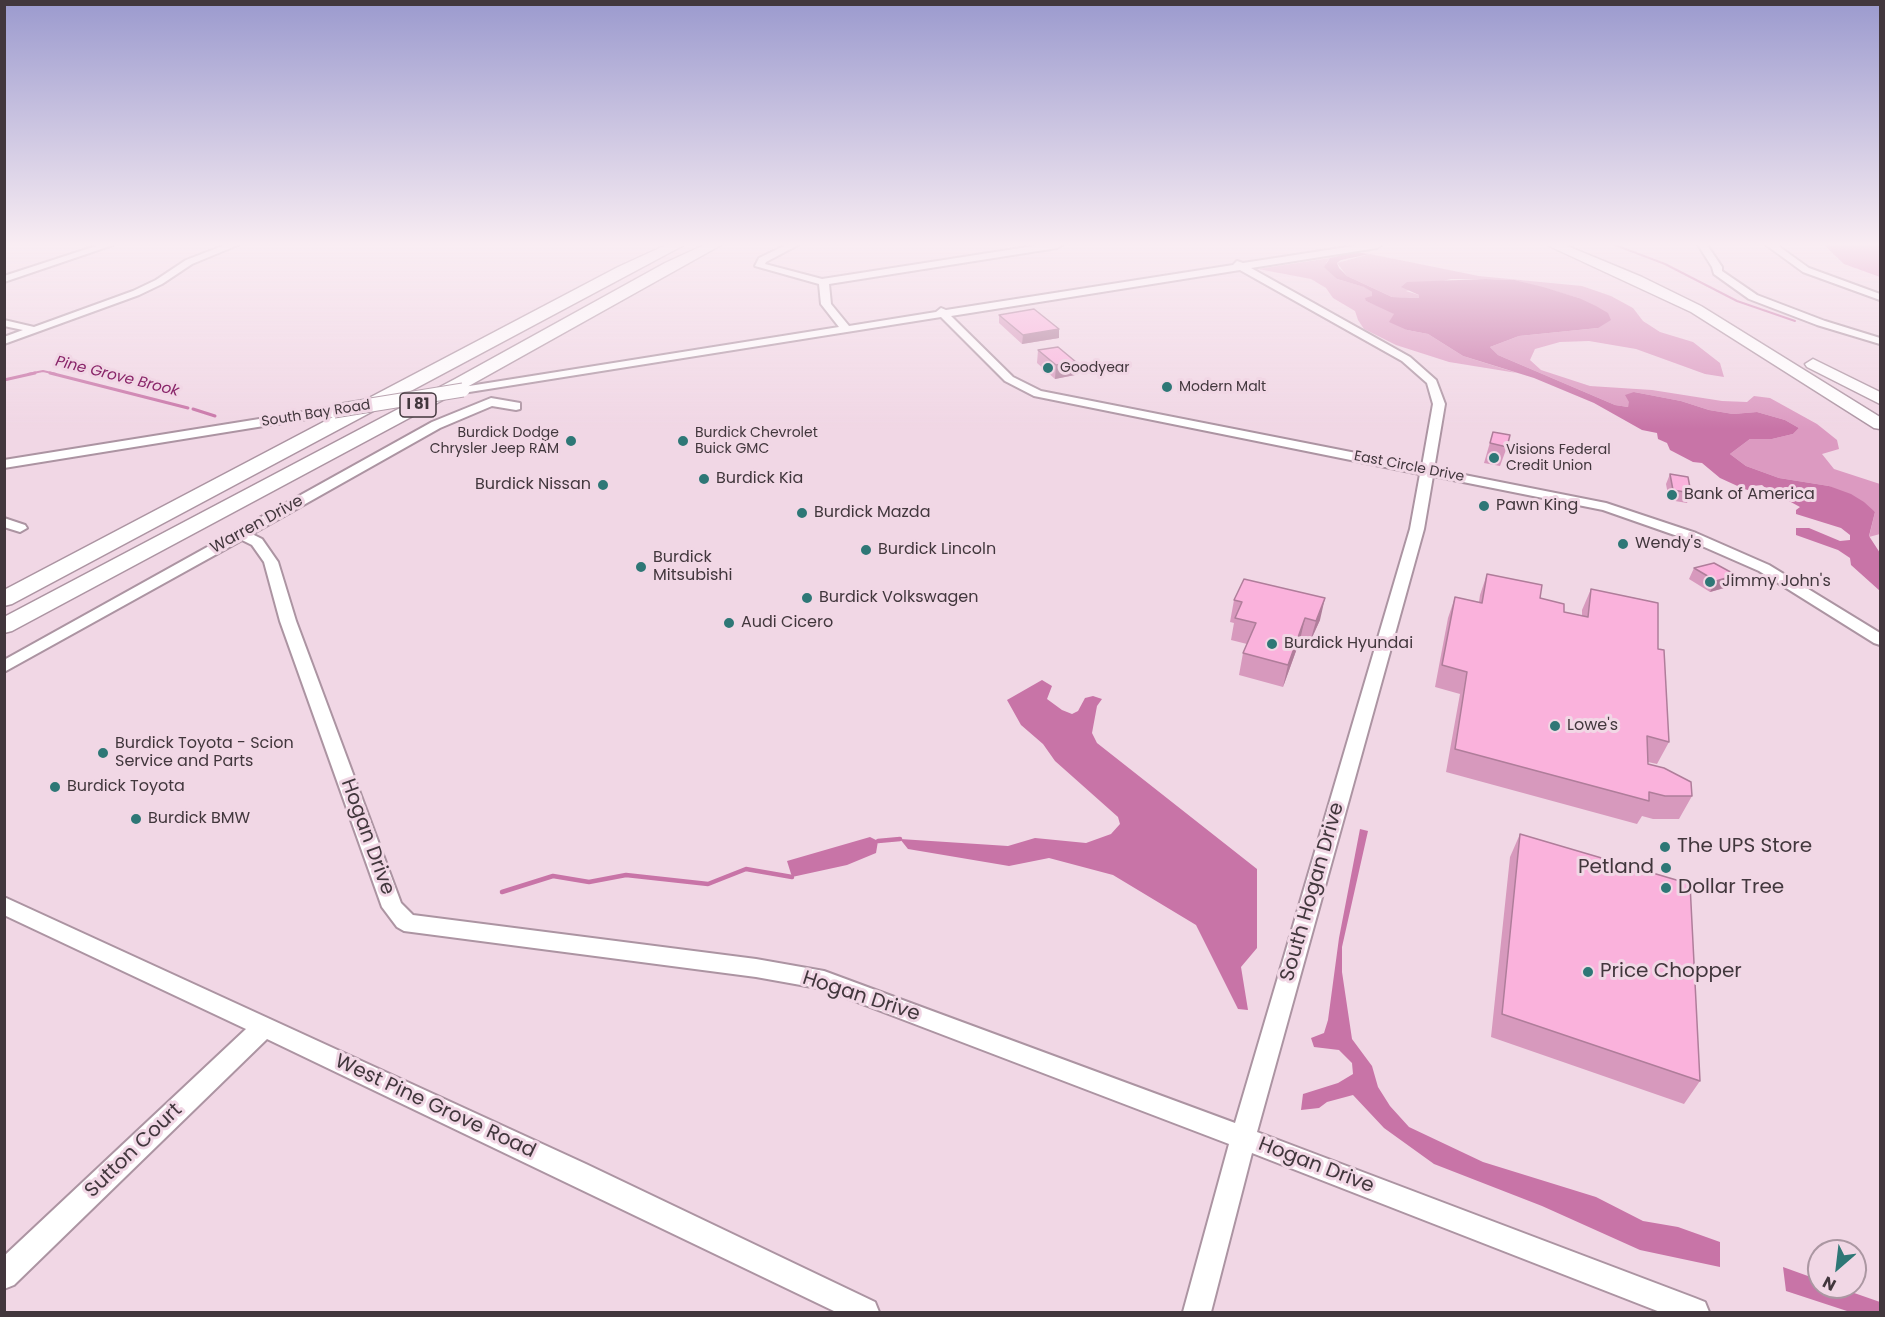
<!DOCTYPE html>
<style>
body{margin:0}
#map{position:relative;width:1885px;height:1317px;overflow:hidden;background:#f1d7e5;font-family:Poppins,sans-serif}
canvas{display:block}
.frame{position:absolute;inset:0;border:6px solid #42373d;pointer-events:none}
.north{position:absolute;left:1807px;top:1239px;width:60px;height:60px;box-sizing:border-box;background:#f1d7e5;border:2px solid #ab97a2;border-radius:50%;rotate:208deg;font-size:16px;font-weight:700;line-height:24px;text-align:center;color:#42373d}
.north::after{content:'';display:block;margin:auto;width:21px;height:27px;background:#2e7776;clip-path:polygon(50% 0,100% 100%,50% 72%,0 100%)}
</style>
<div id="map">
<canvas width="1885" height="1317"></canvas>
<div class="frame"></div>
<div class="north">N</div>
</div>
<script>
const ctx = document.querySelector('canvas').getContext('2d');
ctx.lineJoin = 'round';
function fill(path, color) {
  ctx.fillStyle = color;
  ctx.fill(path, 'evenodd');
}
function poly(rows) {
  const path = new Path2D();
  for (const r of rows) {
    path.moveTo(r[0], r[1]);
    for (let i = 2; i < r.length; i += 2) path.lineTo(r[i], r[i + 1]);
  }
  return path;
}
function trace(path, color, width, dash) {
  ctx.strokeStyle = color;
  ctx.lineWidth = width;
  ctx.lineCap = dash ? 'butt' : 'round';
  ctx.setLineDash(dash || []);
  ctx.stroke(path);
}
function write(font, color, halo, rows, align = 'center') {
  ctx.font = font + ' Poppins,sans-serif';
  ctx.lineWidth = 6;
  ctx.setLineDash([]);
  ctx.textBaseline = 'middle';
  ctx.strokeStyle = halo;
  ctx.fillStyle = color;
  for (const [text, x, y, turn = 0] of rows) {
    ctx.save();
    ctx.translate(x, y);
    ctx.rotate((+turn || 0) * Math.PI / 180);
    ctx.textAlign = isNaN(turn) ? turn : align;
    if (halo) ctx.strokeText(text, 0, 0);
    ctx.fillText(text, 0, 0);
    ctx.restore();
  }
}
const green = poly([
 [1370,254,1479,276,1582,286,1611,296,1633,308,1643,321,1660,332,1693,342,1720,363,1724,377,1705,374,1636,349,1589,341,1560,342,1535,349,1530,360,1541,370,1590,386,1652,390,1722,401,1747,402,1754,396,1770,398,1817,424,1837,440,1839,449,1822,454,1834,469,1880,484,1880,534,1869,537,1875,512,1829,486,1779,478,1746,466,1730,454,1750,439,1772,439,1793,434,1799,428,1785,420,1757,412,1733,414,1709,410,1681,401,1634,392,1628,407,1615,405,1498,355,1490,347,1519,336,1598,328,1579,298,1515,280,1485,279,1451,279,1406,291,1419,295,1419,298,1392,297,1347,276,1337,263],
 [1330,258,1326,263,1337,279,1365,287,1372,292,1372,296,1366,301,1391,311,1395,315,1393,319,1407,330,1428,334,1463,356,1517,373,1449,362,1396,345,1364,329,1358,320,1355,311,1333,298,1326,288,1311,279,1258,269]
]);
const forest = poly([
 [1824,245,1880,245,1880,277,1844,264]
]);
const water = poly([
 [1355,252,1370,254,1341,260,1337,263,1339,268,1347,276,1392,297,1419,298,1419,295,1401,287,1407,282,1485,279,1515,280,1543,287,1579,298,1596,306,1608,313,1611,320,1598,328,1519,336,1490,347,1498,355,1615,405,1628,407,1629,402,1625,395,1634,392,1681,401,1709,410,1733,414,1757,412,1785,420,1799,428,1793,434,1772,439,1750,439,1730,454,1746,466,1779,478,1829,486,1851,494,1864,502,1875,512,1869,536,1880,553,1880,591,1851,565,1850,558,1838,550,1796,535,1796,528,1809,528,1840,541,1850,540,1850,535,1841,528,1796,514,1796,510,1800,507,1789,501,1782,493,1769,491,1762,485,1753,486,1752,491,1744,489,1720,478,1702,463,1693,462,1670,450,1667,443,1658,439,1657,433,1642,430,1594,403,1534,378,1463,356,1428,334,1407,330,1389,322,1394,314,1366,301,1365,298,1372,296,1372,292,1364,287,1337,279,1324,267,1330,258],
 [1042,680,1052,686,1047,699,1062,710,1072,714,1078,711,1085,698,1093,696,1102,699,1097,706,1092,733,1097,743,1257,869,1257,948,1241,967,1248,1010,1238,1009,1196,925,1113,875,1049,858,1009,866,908,849,900,839,1008,846,1035,838,1086,843,1111,834,1120,824,1118,817,1055,761,1043,744,1021,725,1007,700],
 [1360,829,1368,831,1342,947,1342,972,1352,1039,1372,1066,1378,1087,1390,1106,1409,1127,1483,1162,1596,1197,1643,1221,1678,1227,1720,1242,1720,1267,1640,1250,1542,1206,1434,1164,1384,1128,1353,1095,1327,1102,1319,1108,1301,1110,1303,1094,1338,1083,1353,1074,1352,1063,1339,1050,1314,1047,1311,1038,1324,1033,1328,1020,1339,938],
 [870,837,878,841,876,853,847,865,792,877,787,861],
 [1783,1267,1819,1280,1819,1287,1837,1287,1880,1302,1880,1312,1850,1312,1786,1291]
]);
const streamFar2 = poly([
 [1615,245,1665,264,1737,301,1795,321],
 [28,374,43,371,56,374]
]);
const streamFar1 = poly([
 [50,373,188,408],
 [4,380,35,373],
 [193,409,215,416]
]);
const stream = poly([
 [878,841,900,839],
 [502,892,553,876,589,882,626,875,708,884,746,869,792,877]
]);
const minor = poly([
 [99,245,113,245,4,282,4,276,99,245],
 [225,245,238,245,192,264,162,284,139,295,4,344,4,337,23,330,4,326,4,320,34,327,133,291,156,280,186,260,225,245],
 [786,245,798,245,766,262,765,264,822,279,1040,245,1062,245,1057,248,829,284,831,304,849,326,936,312,941,308,946,310,1233,265,1237,261,1243,263,1360,245,1381,245,1377,248,1251,268,1410,357,1436,380,1445,404,1434,469,1606,503,1696,533,1769,565,1880,633,1880,645,1874,643,1759,571,1686,539,1603,510,1433,476,1424,529,1257,1132,1695,1298,1705,1302,1709,1312,1660,1312,1252,1153,1211,1312,1183,1312,1229,1144,823,989,756,977,404,931,397,927,382,907,280,621,264,562,252,545,242,540,4,672,4,660,432,422,491,398,520,403,520,409,516,410,492,406,440,428,252,534,262,539,278,562,296,621,401,903,413,915,756,959,824,971,1235,1123,1410,529,1420,474,1034,396,1005,381,941,317,463,393,457,390,463,387,839,327,821,304,819,284,755,266,759,258,786,245],
 [1240,270,1402,361,1427,383,1433,404,1422,466,1041,391,1013,377,951,316,1240,270],
 [1698,245,1707,245,1722,267,1722,271,1757,295,1825,321,1880,338,1880,344,1817,325,1749,299,1714,274,1712,267,1698,245],
 [1766,245,1777,245,1809,268,1880,294,1880,300,1803,272,1766,245],
 [334,407,338,408,338,414,4,468,4,460,334,407],
 [4,518,25,525,27,528,20,532,4,527,4,518],
 [4,897,586,1164,875,1302,879,1312,836,1312,267,1039,14,1285,4,1289,4,1256,246,1029,4,915,4,897]
]);
const highway = poly([
 [666,245,684,245,12,604,4,606,4,590,618,267,666,245],
 [704,245,721,245,467,387,12,631,4,633,4,617,455,379,665,263,704,245],
 [1547,245,1565,245,1642,277,1701,306,1880,417,1880,429,1874,428,1691,312,1547,245],
 [1813,359,1880,392,1880,404,1807,367,1805,364,1813,359]
]);
const minorBridge = poly([
 [334,411,463,390]
]);
const wall = poly([
 [999,315,1059,329,1059,338,1022,344,999,323],
 [1038,350,1075,375,1055,379,1037,363],
 [1493,432,1507,447,1500,466,1484,463],
 [1670,474,1691,493,1687,503,1669,500,1666,484],
 [1694,568,1736,575,1731,586,1710,592,1689,579],
 [1487,574,1540,598,1564,612,1582,616,1582,610,1591,589,1658,649,1669,742,1657,764,1648,762,1648,764,1692,796,1679,819,1653,819,1642,816,1637,824,1446,772,1460,694,1435,687,1448,618,1455,597,1479,602,1480,595],
 [1234,600,1320,620,1310,642,1300,640,1283,687,1239,675,1243,653,1247,644,1231,640,1234,623,1230,622],
 [1520,834,1700,1081,1684,1104,1491,1037,1510,857]
]);
const shadedWall = poly([
 [1059,329,1059,338,1022,344,1023,335],
 [1076,362,1075,375,1055,379,1056,365],
 [1736,575,1731,586,1710,592,1716,581],
 [1325,598,1320,620,1310,642,1316,621],
 [1305,618,1300,640,1283,687,1288,665]
]);
const building = poly([
 [1034,309,1059,329,1023,335,999,315,1034,309],
 [1058,347,1076,362,1056,365,1038,350,1058,347],
 [1493,432,1510,435,1507,447,1490,443,1493,432],
 [1670,474,1688,477,1691,493,1673,490,1670,474],
 [1714,563,1736,575,1716,581,1694,568,1714,563],
 [1487,574,1542,585,1540,598,1564,604,1564,612,1588,617,1591,589,1658,603,1658,649,1664,650,1669,742,1647,736,1648,764,1664,768,1691,782,1692,796,1665,796,1649,792,1649,801,1455,749,1467,672,1442,665,1455,597,1482,603,1487,574],
 [1244,579,1325,598,1316,621,1305,618,1288,665,1243,653,1256,623,1235,618,1242,602,1234,600,1244,579],
 [1520,834,1690,884,1700,1081,1502,1014,1520,834]
]);
const markers = [
 [1048,368,6,"#2e7776"],
 [1167,387,6,"#2e7776"],
 [571,441,6,"#2e7776"],
 [683,441,6,"#2e7776"],
 [1494,458,6,"#2e7776"],
 [704,479,6,"#2e7776"],
 [603,485,6,"#2e7776"],
 [1672,495,6,"#2e7776"],
 [1484,506,6,"#2e7776"],
 [802,513,6,"#2e7776"],
 [1623,544,6,"#2e7776"],
 [866,550,6,"#2e7776"],
 [641,567,6,"#2e7776"],
 [1710,582,6,"#2e7776"],
 [807,598,6,"#2e7776"],
 [729,623,6,"#2e7776"],
 [1272,644,6,"#2e7776"],
 [1555,726,6,"#2e7776"],
 [103,753,6,"#2e7776"],
 [55,787,6,"#2e7776"],
 [136,819,6,"#2e7776"],
 [1665,847,6,"#2e7776"],
 [1666,868,6,"#2e7776"],
 [1666,888,6,"#2e7776"],
 [1588,972,6,"#2e7776"]
];
const farPoinames = [
 ["Goodyear",1060,368],
 ["Modern Malt",1179,387],
 ["Burdick Dodge",559,433,"right"],
 ["Chrysler Jeep RAM",559,449,"right"],
 ["Burdick Chevrolet",695,433],
 ["Buick GMC",695,449],
 ["Visions Federal",1506,450],
 ["Credit Union",1506,466]
];
const farStreetnames = [
 ["South Bay Road",316,414,-9],
 ["East Circle Drive",1409,467,11]
];
const farWaternames = [
 ["Pine Grove Brook",117,377,14]
];
const shields = [
 [418,405,36]
];
const shieldNames = [
 ["I 81",418,405]
];
const poiNames = [
 ["Burdick Kia",716,479],
 ["Burdick Nissan",591,485,"right"],
 ["Bank of America",1684,495],
 ["Pawn King",1496,506],
 ["Burdick Mazda",814,513],
 ["Wendy's",1635,544],
 ["Burdick Lincoln",878,550],
 ["Burdick",653,558],
 ["Mitsubishi",653,576],
 ["Jimmy John's",1722,582],
 ["Burdick Volkswagen",819,598],
 ["Audi Cicero",741,623],
 ["Burdick Hyundai",1284,644],
 ["Lowe's",1567,726],
 ["Burdick Toyota - Scion",115,744],
 ["Service and Parts",115,762],
 ["Burdick Toyota",67,787],
 ["Burdick BMW",148,819]
];
const streetNames = [
 ["Warren Drive",257,525,-29]
];
const nearStreetnames = [
 ["Hogan Drive",367,837,70],
 ["South Hogan Drive",1313,892,-74],
 ["Hogan Drive",861,997,18],
 ["West Pine Grove Road",435,1107,25],
 ["Sutton Court",134,1151,-44],
 ["Hogan Drive",1316,1166,21]
];
const nearPoinames = [
 ["The UPS Store",1677,847],
 ["Petland",1654,868,"right"],
 ["Dollar Tree",1678,888],
 ["Price Chopper",1600,972]
];
fill(green, '#dc9ac1');
fill(forest, '#de88bc');
fill(water, '#c874a7');
trace(streamFar2, '#c874a7', 2);
trace(streamFar1, '#c874a7', 3);
trace(stream, '#c874a7', 4.5);
trace(minor, '#ac94a2', 4);
trace(highway, '#ac94a2', 3);
fill(minor, '#fff');
fill(highway, '#fff');
trace(minorBridge, '#ac94a2', 15, []);
trace(minorBridge, '#fff', 13);
fill(wall, '#d799bd');
fill(shadedWall, '#af7d9a');
fill(building, '#fab2dc');
trace(building, '#af7d9a', 1.5);
const sky = ctx.createLinearGradient(0, 0, 0, 429);
sky.addColorStop(0, '#9b9ace');
sky.addColorStop(0.57, '#f9edf3');
sky.addColorStop(1, '#f9edf300');
ctx.fillStyle = sky;
ctx.fillRect(0, 0, 1885, 429);
for (const [x, y, r, color] of markers) {
  const dot = new Path2D();
  dot.arc(x, y, r, 0, 2 * Math.PI);
  ctx.fillStyle = color;
  ctx.fill(dot);
  trace(dot, '#f1d7e5', 2);
}
write('14px', '#42373d', '#f1d7e5', farPoinames, 'left');
write('14px', '#42373d', '#f1d7e5', farStreetnames);
write('italic 15px', '#892569', '#f1d7e5', farWaternames);
for (const [x, y, w] of shields) {
  const box = new Path2D();
  box.roundRect(x - w / 2, y - 12, w, 24, 4.5);
  ctx.fillStyle = '#f1d7e5';
  ctx.fill(box);
  trace(box, '#42373d', 1.5);
}
write('bold 15px', '#42373d', null, shieldNames);
write('16px', '#42373d', '#f1d7e5', poiNames, 'left');
write('16px', '#42373d', '#f1d7e5', streetNames);
write('20px', '#42373d', '#f1d7e5', nearStreetnames);
write('20px', '#42373d', '#f1d7e5', nearPoinames, 'left');
</script>
